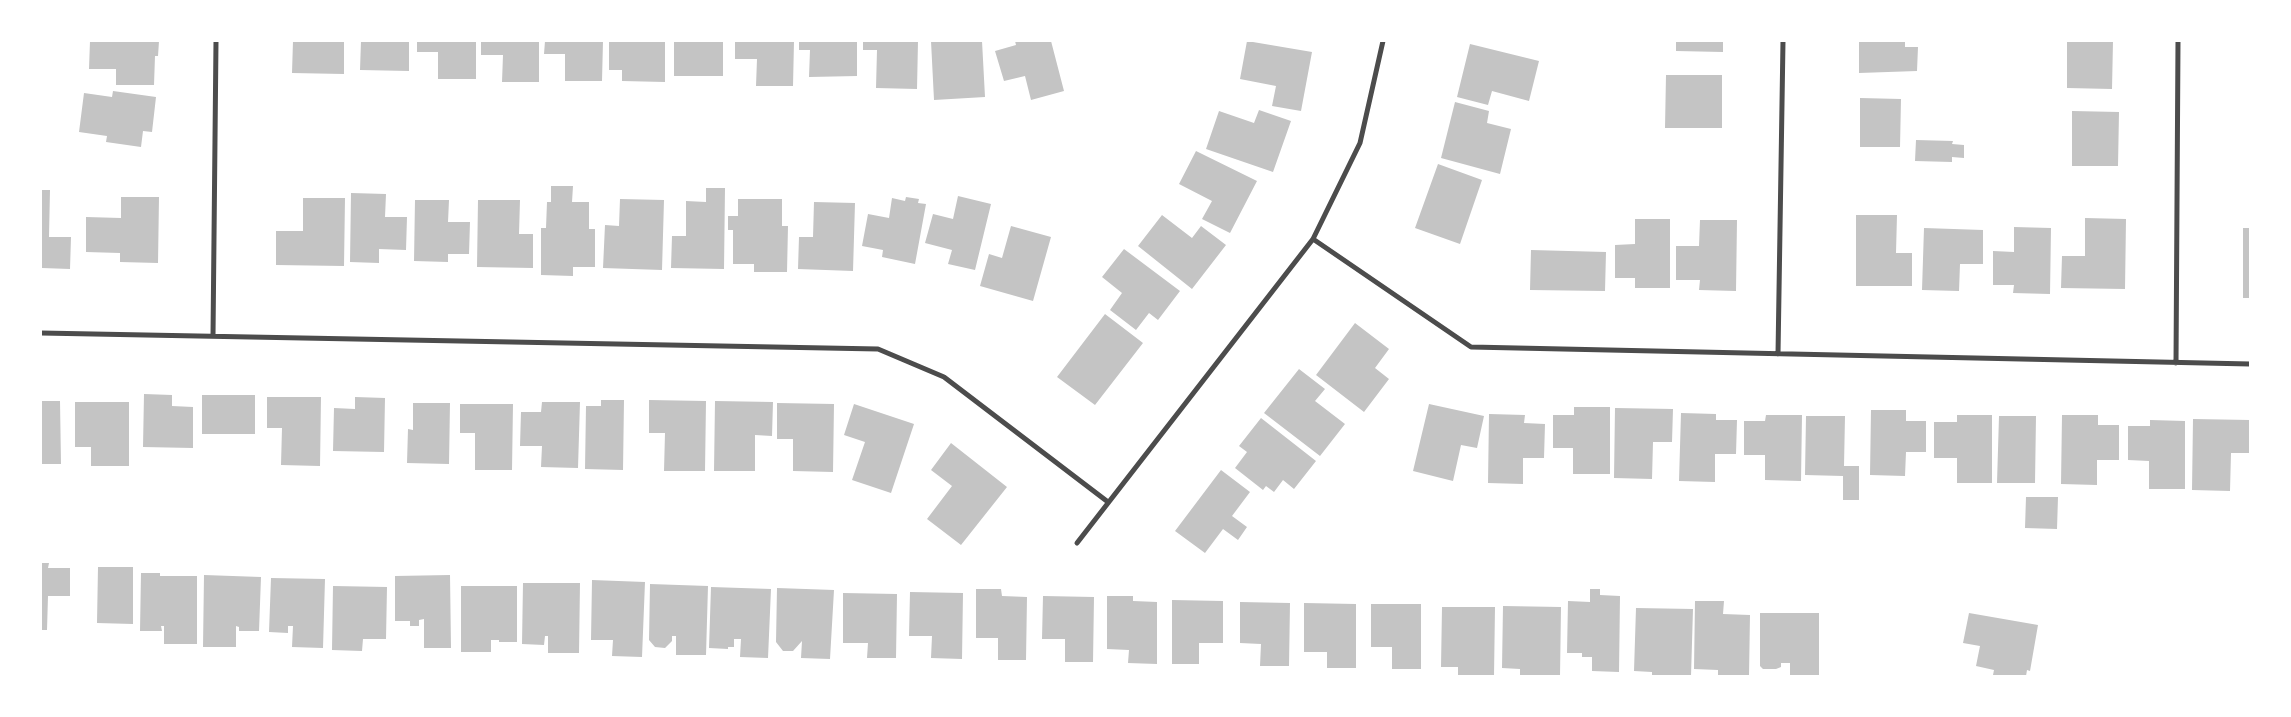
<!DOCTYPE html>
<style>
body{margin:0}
#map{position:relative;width:2291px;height:717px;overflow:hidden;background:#fff;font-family:"Exo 2",sans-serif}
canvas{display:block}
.frame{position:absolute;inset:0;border:42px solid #fff;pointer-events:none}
</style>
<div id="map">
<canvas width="2291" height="717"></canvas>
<div class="frame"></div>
</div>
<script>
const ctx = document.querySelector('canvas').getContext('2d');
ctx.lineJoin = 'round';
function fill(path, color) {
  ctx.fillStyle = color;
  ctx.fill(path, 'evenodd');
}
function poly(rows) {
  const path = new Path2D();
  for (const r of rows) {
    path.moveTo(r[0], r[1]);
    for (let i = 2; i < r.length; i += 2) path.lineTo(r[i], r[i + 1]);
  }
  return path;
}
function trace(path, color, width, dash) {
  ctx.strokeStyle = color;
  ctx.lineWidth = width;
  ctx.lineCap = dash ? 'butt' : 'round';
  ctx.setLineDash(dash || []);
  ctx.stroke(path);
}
const building = poly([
 [90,41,159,41,158,56,155,56,154,85,116,85,116,69,89,69],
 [293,41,344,41,344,74,292,73],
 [361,41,409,41,409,71,360,70],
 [417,41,476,41,476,79,438,79,438,52,417,52],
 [481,41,539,41,539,82,502,82,503,55,481,55],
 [545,41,603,41,602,81,565,81,565,54,544,54],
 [609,41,665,41,665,82,622,81,622,70,609,70],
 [674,41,723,41,723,76,674,76],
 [735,41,794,41,793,86,756,86,757,59,735,59],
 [799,41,857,41,857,76,809,77,810,50,799,50],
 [863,41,918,41,917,89,876,88,877,50,863,50],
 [931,41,982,41,985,97,934,100],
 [1015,41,1051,41,1064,91,1031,100,1025,76,1004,81,995,51,1016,45],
 [1247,41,1312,52,1301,111,1272,106,1276,86,1240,79],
 [1676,41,1723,41,1723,52,1676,51],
 [1859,41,1905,41,1905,47,1918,47,1917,71,1859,73],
 [2067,41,2113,41,2112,89,2067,88],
 [1470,44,1539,61,1529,101,1492,91,1488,105,1457,97],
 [1666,75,1722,75,1722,128,1665,128],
 [113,91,156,97,152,132,143,131,141,147,106,142,107,136,79,132,84,93,112,97],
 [1860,98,1901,99,1900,147,1860,147],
 [1455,102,1489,111,1487,123,1511,129,1500,174,1441,158],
 [1259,110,1291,121,1273,172,1206,149,1219,111,1254,123],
 [2072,111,2119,112,2118,166,2072,166],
 [1916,140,1953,141,1952,144,1964,145,1964,158,1952,157,1952,162,1915,161],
 [1196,151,1257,181,1230,233,1202,219,1212,201,1179,184],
 [1438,164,1482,180,1460,244,1415,228],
 [551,186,573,186,572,202,589,202,589,229,595,229,595,267,573,267,573,276,541,275,541,228,546,228,547,202,551,202],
 [706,188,725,188,724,269,671,268,672,236,686,236,686,201,706,202],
 [41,190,50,190,49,237,71,237,70,269,42,268],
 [351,193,386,194,385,217,407,217,406,250,379,249,379,263,350,262],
 [958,196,991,204,975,270,948,264,952,250,925,243,933,214,953,219],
 [121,197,159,197,158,263,120,262,120,253,86,252,86,217,121,218],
 [906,197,919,199,918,203,926,204,915,264,882,257,883,250,862,246,868,214,889,218,892,198,905,201],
 [303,198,345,198,344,266,276,265,276,231,303,231],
 [620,199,664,200,662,270,603,268,605,225,619,226],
 [738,199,782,199,782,226,788,226,787,272,754,272,754,264,733,264,733,230,728,230,728,216,738,216],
 [415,200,449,200,448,222,470,222,469,254,448,254,448,262,414,261],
 [478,200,520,200,519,234,533,234,533,268,477,267],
 [814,202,855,203,853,271,798,269,799,237,813,237],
 [1162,215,1192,238,1201,226,1226,245,1192,289,1138,246],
 [1856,215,1897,215,1896,253,1912,253,1912,286,1856,286],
 [2085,218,2126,219,2125,289,2061,288,2062,256,2085,256],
 [1635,219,1670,219,1670,288,1635,288,1635,278,1615,278,1615,245,1635,244],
 [1700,220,1737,220,1736,291,1699,290,1700,280,1676,280,1676,246,1699,246],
 [1011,226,1051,237,1033,301,980,286,989,254,1002,258],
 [2014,227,2051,228,2050,294,2013,293,2014,285,1993,285,1993,251,2014,252],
 [1924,228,1983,230,1983,264,1960,264,1959,291,1922,290],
 [2243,228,2250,228,2250,298,2243,298],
 [1124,249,1180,291,1158,320,1149,313,1136,330,1110,310,1122,293,1102,277],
 [1531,250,1606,252,1605,291,1530,290],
 [1105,314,1143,343,1095,405,1057,377],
 [1355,323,1389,349,1375,368,1389,379,1364,412,1316,375],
 [1299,369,1325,389,1315,401,1345,424,1320,456,1264,413],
 [144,394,172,395,172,406,193,407,193,448,143,447],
 [202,395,255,395,255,434,202,434],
 [267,397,321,397,320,466,281,465,282,428,267,428],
 [355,397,385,398,384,452,333,451,334,408,355,409],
 [601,400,624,400,623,470,585,469,586,406,601,406],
 [649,400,706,401,705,471,664,471,665,433,649,433],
 [41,401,60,401,61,464,41,464],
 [715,401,773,402,772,436,755,435,755,471,714,471],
 [75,402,129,402,129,466,91,466,91,447,75,447],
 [542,402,580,402,578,468,541,467,542,446,520,446,521,412,541,412],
 [413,403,450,403,449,464,407,463,408,429,413,430],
 [777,403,834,404,833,472,793,471,793,439,777,439],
 [460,404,513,404,512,470,475,470,475,433,460,433],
 [854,404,914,424,891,493,852,480,865,442,844,435],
 [1429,404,1484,416,1477,448,1461,445,1453,481,1413,471],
 [1574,407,1610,407,1610,474,1573,474,1573,448,1553,448,1553,415,1574,415],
 [1615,408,1673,409,1672,442,1653,442,1652,479,1614,478],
 [1871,410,1906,410,1906,421,1926,421,1926,452,1906,452,1905,476,1870,475],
 [1681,413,1716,414,1716,420,1737,420,1736,454,1715,454,1715,482,1679,481],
 [1489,414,1525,415,1524,423,1545,424,1544,458,1523,458,1523,484,1488,483],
 [1766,415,1802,415,1801,481,1765,480,1765,455,1744,455,1744,421,1765,421],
 [1957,415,1992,415,1992,483,1957,483,1957,458,1934,458,1934,422,1957,422],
 [2062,415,2098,415,2098,425,2119,425,2119,460,2097,460,2097,485,2061,484],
 [1806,416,1845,416,1844,466,1859,466,1859,500,1843,500,1843,476,1805,475],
 [1999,416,2036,416,2035,483,1997,483],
 [1261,418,1316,461,1294,489,1283,480,1274,492,1266,486,1263,490,1235,468,1247,452,1239,446],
 [2193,419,2250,420,2250,453,2231,453,2230,491,2192,490],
 [2150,420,2185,421,2185,489,2149,489,2149,461,2128,460,2128,426,2150,426],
 [951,443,1007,487,961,545,927,519,952,486,931,470],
 [1221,470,1250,492,1232,516,1247,527,1238,540,1223,529,1205,553,1175,531],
 [2026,497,2058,497,2057,529,2025,528],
 [41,563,49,563,48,568,70,568,70,596,48,596,47,630,41,630],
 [98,567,133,567,133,624,97,623],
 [141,573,160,573,160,576,197,576,197,644,164,644,164,626,161,626,162,631,140,631],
 [204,575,261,577,259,631,239,631,239,627,236,626,236,647,203,647],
 [450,575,451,648,424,648,424,619,419,620,419,626,410,626,410,621,395,621,395,576],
 [271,578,325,579,323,648,292,647,293,626,288,626,288,633,269,632],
 [592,580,645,582,642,657,612,656,613,640,591,640],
 [523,583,580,583,579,653,548,653,548,636,545,636,544,645,522,644],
 [650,584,708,586,706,655,676,655,676,636,672,636,672,641,665,648,655,647,649,640],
 [333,586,387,587,386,639,363,639,362,651,332,650],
 [461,586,517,586,517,642,499,642,499,640,491,640,491,652,461,652],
 [711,587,771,589,768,658,740,657,741,639,734,639,734,647,728,647,728,649,709,648],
 [777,588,834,590,830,659,801,658,802,641,793,651,783,651,776,642],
 [976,589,1001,589,1002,596,1027,597,1026,660,998,660,998,638,976,638],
 [1590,589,1600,589,1600,595,1620,596,1619,672,1592,671,1592,657,1582,657,1582,653,1567,653,1568,601,1590,602],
 [910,592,963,593,962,659,931,658,932,636,909,636],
 [843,593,897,594,896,658,867,658,868,643,843,643],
 [1043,596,1094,597,1093,662,1065,662,1065,639,1042,639],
 [1107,596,1133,596,1133,601,1157,602,1157,664,1128,663,1129,650,1107,649],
 [1172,600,1223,601,1223,643,1199,643,1199,664,1172,664],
 [1695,601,1724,601,1723,614,1750,615,1749,676,1718,676,1718,670,1694,669],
 [1240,602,1290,603,1289,666,1260,666,1261,644,1240,643],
 [1304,603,1356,604,1356,668,1327,668,1327,652,1304,652],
 [1371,604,1421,604,1421,669,1392,669,1392,647,1371,647],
 [1503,606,1561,607,1560,676,1520,676,1520,669,1502,668],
 [1442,607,1495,607,1494,676,1458,675,1458,667,1441,667],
 [1636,608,1693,609,1691,676,1652,676,1652,672,1634,671],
 [1760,613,1819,613,1819,676,1790,676,1790,663,1781,663,1781,667,1776,669,1763,669,1760,666],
 [1969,613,2038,625,2030,671,2027,670,2026,676,1993,675,1994,670,1976,666,1980,646,1963,643]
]);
const minor = poly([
 [1313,239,1471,347,2250,364],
 [41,333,878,349,944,377,1108,502],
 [213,336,216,41],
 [1778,354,1783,41],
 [2176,363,2178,41],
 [1077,543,1313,239,1360,143,1383,41]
]);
fill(building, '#c4c4c4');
trace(minor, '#4c4c4c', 5);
</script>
